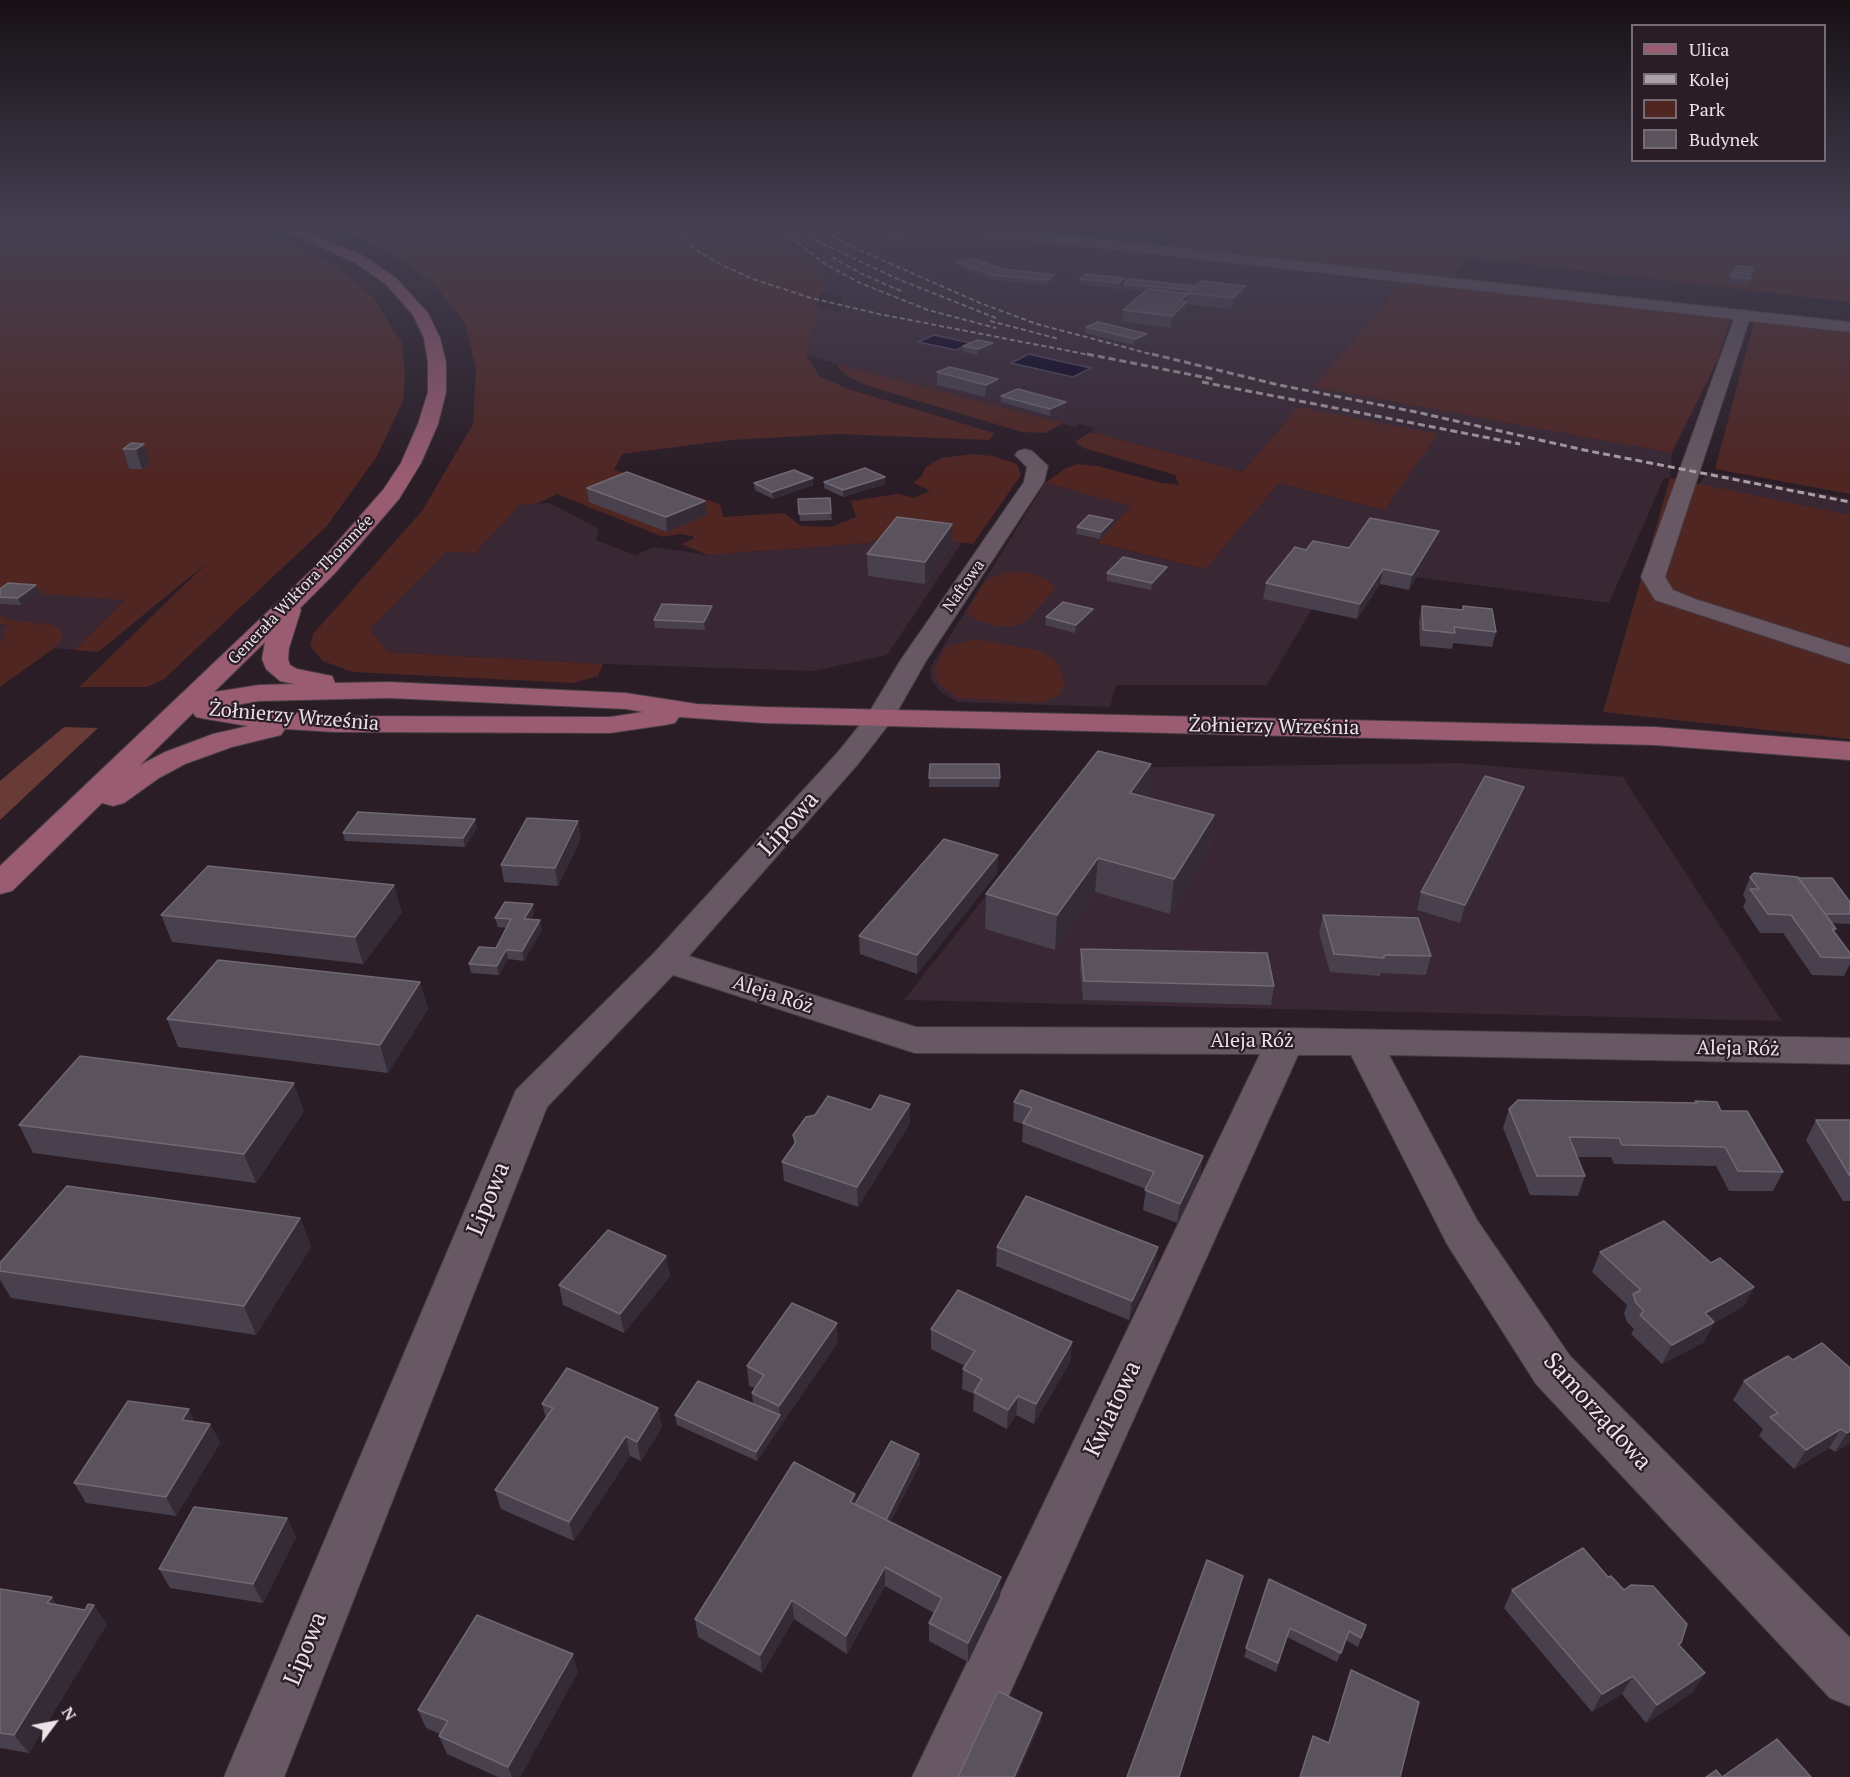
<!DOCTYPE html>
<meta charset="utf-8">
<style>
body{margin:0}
#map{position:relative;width:1850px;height:1777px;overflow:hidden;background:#2a1d26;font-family:"PT Serif",serif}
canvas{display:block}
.legend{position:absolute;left:1631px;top:24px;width:195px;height:138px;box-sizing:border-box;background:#2a1d26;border:2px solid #776c74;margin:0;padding:8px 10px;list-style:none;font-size:18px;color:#ebe2e8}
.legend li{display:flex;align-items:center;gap:12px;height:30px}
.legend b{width:30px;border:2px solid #776c74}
.north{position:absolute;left:24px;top:1693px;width:60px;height:60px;-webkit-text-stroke:4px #2a1d26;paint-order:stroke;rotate:58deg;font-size:16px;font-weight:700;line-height:24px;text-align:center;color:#ebe2e8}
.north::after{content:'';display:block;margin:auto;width:21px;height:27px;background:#ebe2e8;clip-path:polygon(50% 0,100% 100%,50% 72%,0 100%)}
</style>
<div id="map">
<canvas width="1850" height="1777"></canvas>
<ul class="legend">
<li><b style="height:8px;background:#995c71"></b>Ulica</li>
<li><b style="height:8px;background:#aaa0a7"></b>Kolej</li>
<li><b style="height:16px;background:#502623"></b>Park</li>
<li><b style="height:16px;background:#5a525d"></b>Budynek</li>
</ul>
<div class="north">N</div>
</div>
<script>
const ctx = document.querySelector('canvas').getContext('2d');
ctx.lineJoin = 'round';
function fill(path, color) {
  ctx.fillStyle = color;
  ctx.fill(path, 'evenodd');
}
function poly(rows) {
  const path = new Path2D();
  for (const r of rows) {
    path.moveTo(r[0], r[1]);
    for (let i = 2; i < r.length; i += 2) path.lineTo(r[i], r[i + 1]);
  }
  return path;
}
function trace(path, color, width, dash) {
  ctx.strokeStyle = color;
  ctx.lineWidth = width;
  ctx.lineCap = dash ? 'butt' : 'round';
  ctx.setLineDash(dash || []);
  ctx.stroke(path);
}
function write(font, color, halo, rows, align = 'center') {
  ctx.font = font + ' "PT Serif",serif';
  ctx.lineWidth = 4.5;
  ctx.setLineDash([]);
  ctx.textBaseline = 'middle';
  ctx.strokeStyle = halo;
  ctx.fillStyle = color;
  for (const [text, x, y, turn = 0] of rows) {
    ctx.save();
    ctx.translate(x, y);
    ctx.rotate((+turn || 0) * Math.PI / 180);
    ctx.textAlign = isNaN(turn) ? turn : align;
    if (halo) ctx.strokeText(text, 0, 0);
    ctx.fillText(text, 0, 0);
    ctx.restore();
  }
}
const built = poly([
 [767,227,913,227,1157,253,1374,282,1402,282,1313,387,1672,453,1670,478,1664,478,1609,603,1416,577,1346,563,1312,609,1267,685,1116,685,1110,707,958,702,941,692,932,681,930,668,1045,483,1132,506,1097,543,1204,569,1279,483,1384,510,1298,407,1243,472,1091,432,1095,428,1080,424,1076,427,808,356,814,306,841,312,843,297,819,292,823,282,815,264],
 [1707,471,1850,499,1850,515,1699,485],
 [550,503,599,529,596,540,635,555,655,547,707,555,869,543,892,533,963,541,887,655,814,671,603,664,388,652,370,629,446,552,475,552,521,504],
 [0,539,216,555,98,652,53,648,0,687],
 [1460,763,1623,777,1782,1021,904,1000,1086,768]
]);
const green = poly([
 [0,227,239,227,296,247,330,262,372,296,402,343,405,376,403,401,377,456,326,527,163,680,147,687,79,687,208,562,98,652,74,650,125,600,41,594,44,591,10,589,0,595],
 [332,227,767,227,815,265,823,282,807,356,819,376,848,389,994,433,989,440,839,434,730,440,622,454,614,470,720,504,723,517,784,513,801,526,831,527,856,517,851,501,898,494,913,498,930,491,913,483,921,477,926,467,941,458,974,454,992,456,1017,464,1021,475,973,544,892,533,869,543,708,555,681,544,693,539,693,536,679,534,663,537,557,494,536,504,521,504,475,553,446,552,370,629,388,652,603,664,598,676,573,683,352,672,323,661,310,646,313,634,422,511,473,424,476,370,465,323,432,282,381,247],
 [1194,227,1850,227,1850,302,1467,257,1455,277,1167,247],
 [1406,282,1732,316,1718,359,1672,453,1313,387,1401,284],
 [1754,322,1850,332,1850,494,1715,469],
 [837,364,1063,423,1045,433,1022,432,865,385,849,377,840,370],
 [1298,407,1438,434,1384,510,1279,483,1205,569,1097,543,1131,506,1045,483,1066,468,1077,464,1097,466,1162,483,1179,485,1175,475,1084,448,1077,444,1076,441,1091,432,1243,472],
 [1670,478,1850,515,1850,739,1603,712],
 [1006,572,1031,573,1047,580,1056,587,1028,619,1016,626,998,626,979,621,968,615,969,607,986,580],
 [0,616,6,617,4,619,52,625,60,629,62,635,61,640,54,648,0,687,0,642,5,636,3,631,9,625,0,624],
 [976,639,1041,651,1056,661,1061,670,1065,681,1061,694,1041,703,958,698,940,685,934,671,945,647]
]);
const forest = poly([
 [64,727,98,728,0,820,0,781]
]);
const water = poly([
 [934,335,971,343,956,350,918,342,934,335],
 [1029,354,1059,361,1091,368,1073,377,1011,363,1029,354]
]);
const street = poly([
 [942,227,989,227,1850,322,1850,332,1749,321,1665,577,1673,590,1695,599,1850,648,1850,664,1655,600,1641,577,1734,319,948,231,942,227],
 [1025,449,1032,451,1048,466,1044,482,926,661,893,719,858,764,689,956,916,1027,1285,1028,1850,1038,1850,1064,1389,1055,1477,1220,1570,1356,1850,1638,1850,1706,1830,1698,1536,1384,1447,1244,1351,1055,1298,1055,972,1777,912,1777,1260,1054,915,1053,673,975,547,1107,284,1777,224,1777,516,1090,654,953,838,752,867,716,900,661,1024,482,1027,467,1015,455,1018,451,1025,449]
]);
const primary = poly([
 [276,227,295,227,364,256,396,278,428,313,440,338,446,363,446,392,438,424,421,463,399,499,335,573,300,608,301,610,289,648,288,659,290,665,297,669,332,676,335,683,389,682,626,693,697,704,763,707,1655,727,1850,742,1850,760,1655,745,763,723,679,717,675,723,665,725,610,733,335,732,285,729,281,735,232,747,185,764,159,778,124,803,113,806,102,803,12,891,0,894,0,866,319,563,383,490,401,463,418,424,428,392,428,363,424,338,413,315,386,284,354,262,276,227],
 [265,642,262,659,266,669,280,681,294,684,259,685,214,692,265,642],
 [389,698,626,709,643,712,610,717,335,716,225,707,259,701,389,698],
 [193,713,196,717,206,719,248,726,213,734,165,752,140,765,193,713]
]);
const railFar1 = poly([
 [674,227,696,250,720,264,753,279,811,298,879,314,1095,356],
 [778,227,825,264,860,283,928,310,996,328],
 [795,227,821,243,900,280,996,318],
 [817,227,848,245,980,303,1037,324,1158,356],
 [832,257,862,274,901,291],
 [990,321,1059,339]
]);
const rail = poly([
 [1087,354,1213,379],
 [1152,354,1279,385,1416,412,1584,450,1850,502],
 [1202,382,1520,444]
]);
const wall = poly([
 [912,228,912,233,901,240,886,239,886,234],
 [958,262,1004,269,1055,275,1054,281,1048,285,992,280,958,267],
 [1736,266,1753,268,1748,284,1729,282,1732,272,1734,272],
 [1124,278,1124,284,1118,289,1080,284,1080,279],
 [1124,284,1195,286,1245,286,1243,297,1232,309,1187,304,1188,295,1186,313,1171,328,1122,321,1123,310,1146,291,1123,289],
 [1086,327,1147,340,1134,345,1085,333],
 [963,346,993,349,978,355,963,352],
 [937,372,998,379,998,392,985,397,937,385],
 [1001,396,1066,408,1050,416,1001,402],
 [131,443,150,464,142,469,129,469,123,449],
 [824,482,885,484,843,497,824,488],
 [754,483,813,485,773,499,755,490],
 [587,488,707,515,667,532,589,502],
 [798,499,831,513,832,520,800,521],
 [1077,527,1112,527,1100,539,1076,534],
 [951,545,925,584,868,576,867,554],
 [1435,545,1409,590,1380,584,1357,619,1263,599,1266,583,1306,550],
 [1107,573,1166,574,1151,590,1107,581],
 [0,589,39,592,21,605,0,604],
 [1422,606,1462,610,1463,606,1496,632,1492,647,1453,643,1452,649,1420,646,1419,621],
 [1093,609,1092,617,1075,633,1045,625,1046,617],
 [712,614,705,630,655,628,654,620],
 [930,764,1000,778,999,787,929,787],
 [1524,787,1519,804,1460,923,1417,910,1421,892],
 [1147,797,1214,815,1210,849,1170,914,1095,892,1055,950,985,929,986,894,1148,797],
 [475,819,477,828,465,847,345,841,343,833],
 [581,838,558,886,504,882,501,865],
 [998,855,997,873,917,974,860,954,859,936],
 [1750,877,1850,914,1850,924,1832,923,1836,929,1834,932,1850,953,1850,964,1844,976,1812,975,1783,933,1760,933,1743,907,1746,900,1743,895],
 [402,912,363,964,172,942,161,915],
 [534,913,531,919,542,929,524,961,508,959,499,975,471,973,469,964,496,948,507,928,498,927,495,918],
 [1323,915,1431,956,1426,975,1381,973,1380,976,1330,972,1319,933],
 [1081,949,1274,986,1271,1005,1083,1000,1080,967],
 [420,982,428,1009,388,1073,178,1047,167,1019],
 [1695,1101,1721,1111,1783,1172,1773,1191,1729,1191,1716,1166,1614,1164,1611,1157,1577,1157,1585,1176,1578,1196,1530,1195,1503,1128,1509,1109,1695,1103],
 [1014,1102,1203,1156,1200,1175,1177,1223,1143,1210,1146,1189,1022,1142,1023,1124,1013,1121],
 [304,1111,256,1183,33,1153,19,1125],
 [1816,1120,1850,1120,1850,1201,1843,1201,1806,1140],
 [910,1123,858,1207,784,1181,782,1162,794,1146,793,1135],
 [300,1218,311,1247,256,1335,11,1298,0,1280,0,1263],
 [997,1247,1155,1266,1129,1320,996,1266],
 [1600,1252,1711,1263,1754,1287,1744,1306,1714,1323,1704,1342,1662,1364,1631,1334,1634,1329,1627,1322,1624,1313,1627,1305,1592,1272],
 [666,1256,670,1276,624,1333,563,1305,559,1285],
 [931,1329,1072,1342,1070,1362,1034,1424,1016,1415,1007,1429,973,1411,974,1394,962,1389,963,1369,965,1366,931,1349],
 [838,1342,781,1425,757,1461,677,1425,675,1415,753,1404,752,1393,755,1388,749,1386,747,1366],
 [1822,1343,1850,1443,1835,1452,1829,1448,1794,1469,1759,1436,1763,1429,1733,1400,1744,1381,1793,1360],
 [542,1404,658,1408,662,1427,641,1461,630,1456,574,1541,501,1509,495,1490,546,1418],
 [210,1424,220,1443,176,1516,86,1503,74,1483],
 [919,1454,920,1464,890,1522,1000,1596,968,1662,929,1641,929,1623,934,1613,885,1586,847,1654,794,1619,762,1673,698,1637,695,1619,855,1504],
 [287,1518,296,1537,263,1603,170,1588,159,1569],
 [1608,1577,1624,1590,1681,1643,1679,1645,1705,1673,1693,1692,1646,1723,1622,1694,1592,1712,1504,1608,1512,1590],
 [1269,1579,1366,1625,1358,1647,1346,1640,1337,1662,1287,1637,1276,1672,1244,1657],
 [0,1589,52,1597,57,1605,107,1624,29,1753,0,1748],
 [1351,1670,1400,1777,1300,1777,1313,1736,1328,1743],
 [578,1672,520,1777,498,1777,447,1754,439,1736,440,1734,426,1728,418,1710]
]);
const shadedWall = poly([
 [912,228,912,233,901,240,901,235],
 [1055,275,1054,281,1048,285,1049,280],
 [1124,278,1124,284,1118,289,1119,283],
 [1245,286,1243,297,1232,309,1233,298],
 [1188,294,1186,313,1171,328,1172,316,1180,301],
 [1147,334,1147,340,1134,345,1135,339],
 [993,343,993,349,978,355,978,349],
 [998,379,998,392,985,397,986,385],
 [1066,402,1066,408,1050,416,1050,409],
 [144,444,150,464,142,469,136,449],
 [885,477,885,484,843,497,843,490],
 [813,478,813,485,773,499,772,492],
 [705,501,707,515,667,532,666,517],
 [1113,520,1112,527,1100,539,1101,532],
 [952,524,951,545,925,584,925,562],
 [1439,531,1435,545,1409,590,1412,575],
 [1167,567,1166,574,1151,590,1152,583],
 [1383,569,1380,584,1357,619,1360,604],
 [36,585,39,592,21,605,18,598],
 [712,606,712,614,705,630,704,622],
 [1093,609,1092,617,1075,633,1076,625],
 [1151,764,1148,797,1127,826,1130,793],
 [1524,787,1519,804,1460,923,1465,905],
 [1214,815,1210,849,1170,914,1174,879],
 [475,819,477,828,465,847,463,838],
 [578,821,581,838,558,886,555,868],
 [998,855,997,873,917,974,917,955],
 [1098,858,1095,892,1055,950,1057,915],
 [394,885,402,912,363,964,355,937],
 [533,904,534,913,526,928,524,919],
 [540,920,542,929,524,961,522,951],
 [506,950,508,959,499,975,497,966],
 [420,982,428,1009,388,1073,380,1045],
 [294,1083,304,1111,256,1183,244,1154],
 [910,1104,910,1123,858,1207,857,1187],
 [1203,1156,1200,1175,1177,1223,1180,1204],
 [300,1218,311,1247,256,1335,244,1306],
 [1158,1247,1155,1266,1129,1320,1132,1301],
 [666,1256,670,1276,624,1333,620,1314],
 [1754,1287,1744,1306,1714,1323,1704,1342,1662,1364,1672,1345,1705,1313],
 [837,1323,838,1342,781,1425,779,1406],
 [1072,1342,1070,1362,1034,1424,1036,1404],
 [1018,1396,1016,1415,1007,1429,1008,1410],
 [658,1408,662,1427,641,1461,637,1442],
 [189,1409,198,1429,182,1420],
 [780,1415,781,1425,757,1461,756,1452],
 [210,1424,220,1443,176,1516,166,1497],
 [1841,1429,1829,1448,1794,1469,1806,1450],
 [1850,1431,1850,1443,1835,1452,1847,1433],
 [626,1436,630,1456,574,1541,569,1522],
 [919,1454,920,1464,883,1537,882,1527],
 [855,1494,856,1513,850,1502],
 [287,1518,296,1537,263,1603,253,1584],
 [885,1567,885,1586,847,1654,846,1636],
 [1001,1577,1000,1596,968,1662,968,1643],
 [52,1597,65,1616,47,1603],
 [792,1600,794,1619,762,1673,760,1655],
 [94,1605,107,1624,29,1753,14,1735],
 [573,1654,578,1672,520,1777,512,1777,508,1767],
 [1705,1673,1693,1692,1646,1723,1657,1705],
 [1633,1676,1622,1694,1592,1712,1602,1694],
 [1042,1713,1041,1722,1017,1777,1014,1777]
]);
const building = poly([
 [897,227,903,227,912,228,901,235,886,234,897,227],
 [974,259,1004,269,1055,275,1049,280,992,275,958,262,974,259],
 [1736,266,1753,268,1752,272,1735,270,1736,266],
 [1732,272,1751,274,1750,279,1730,276,1732,272],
 [1086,274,1124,278,1119,283,1080,279,1086,274],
 [1129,279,1195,286,1191,290,1124,284,1129,279],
 [1201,281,1245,286,1233,298,1188,293,1201,281],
 [1148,289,1188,294,1180,301,1187,302,1172,316,1123,310,1148,289],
 [1098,322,1147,334,1135,339,1086,327,1098,322],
 [978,340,993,343,978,349,963,346,978,340],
 [950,367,998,379,986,385,937,372,950,367],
 [1018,389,1066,402,1050,409,1001,396,1018,389],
 [131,443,144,444,136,449,123,449,131,443],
 [865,468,885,477,843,490,824,482,865,468],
 [794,470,813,478,772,492,754,483,794,470],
 [627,472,705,501,666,517,587,488,627,472],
 [830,498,831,513,799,514,798,499,830,498],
 [1089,515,1113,520,1101,532,1077,527,1089,515],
 [897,517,952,524,925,562,867,554,897,517],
 [1370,518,1439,531,1412,575,1383,569,1360,604,1266,583,1295,547,1306,550,1313,541,1349,548,1370,518],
 [1123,557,1167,567,1152,583,1107,573,1123,557],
 [8,583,36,585,18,598,0,597,0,589,8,583],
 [1063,602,1093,609,1076,625,1046,617,1063,602],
 [662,604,712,606,704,622,654,620,662,604],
 [1422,606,1463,610,1463,606,1492,609,1496,632,1454,627,1455,633,1423,630,1422,606],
 [1098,751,1151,764,1130,793,1214,815,1174,879,1098,858,1057,915,986,894,1098,751],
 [930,764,999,764,1000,778,929,778,930,764],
 [1485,776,1524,787,1465,905,1421,892,1485,776],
 [358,812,475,819,463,838,343,833,358,812],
 [527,818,578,821,555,868,501,865,527,818],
 [944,839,998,855,917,955,859,936,944,839],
 [208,866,394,885,355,937,161,915,208,866],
 [1754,873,1798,877,1836,929,1832,929,1850,953,1850,958,1821,957,1791,915,1768,914,1750,889,1759,889,1750,877,1754,873],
 [1798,878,1832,878,1850,902,1850,914,1825,914,1798,878],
 [505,902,533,904,524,919,540,920,522,951,506,950,497,966,469,964,479,947,496,948,511,919,495,918,505,902],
 [1323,915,1418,918,1431,956,1384,955,1384,958,1334,954,1323,915],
 [1081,949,1267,953,1274,986,1084,981,1081,949],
 [218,960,420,982,380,1045,167,1019,218,960],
 [80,1056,294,1083,244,1154,19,1125,80,1056],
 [1021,1090,1203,1156,1180,1204,1145,1190,1154,1172,1023,1123,1032,1108,1014,1102,1021,1090],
 [880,1095,910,1104,857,1187,782,1162,796,1142,793,1135,806,1117,815,1115,828,1096,871,1110,880,1095],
 [1518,1100,1697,1103,1695,1101,1717,1102,1721,1111,1747,1111,1783,1172,1738,1171,1725,1147,1622,1145,1619,1138,1569,1137,1585,1176,1537,1176,1509,1109,1518,1100],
 [1816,1120,1850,1120,1850,1176,1816,1120],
 [67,1186,300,1218,244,1306,0,1271,0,1263,67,1186],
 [1026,1196,1158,1247,1132,1301,997,1247,1026,1196],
 [1664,1221,1711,1263,1720,1258,1754,1287,1705,1313,1714,1322,1672,1345,1640,1315,1644,1311,1636,1303,1633,1294,1641,1290,1600,1252,1664,1221],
 [608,1230,666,1256,620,1314,559,1285,608,1230],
 [958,1290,1072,1342,1036,1404,1018,1396,1008,1410,974,1392,982,1379,963,1369,975,1351,931,1329,958,1290],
 [792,1303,837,1323,779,1406,752,1393,764,1375,747,1366,792,1303],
 [1822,1343,1850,1368,1850,1431,1847,1433,1841,1429,1806,1450,1770,1417,1778,1413,1744,1381,1788,1356,1793,1360,1822,1343],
 [567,1368,658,1408,637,1442,626,1436,569,1522,495,1490,553,1408,542,1404,567,1368],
 [698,1381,780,1415,756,1452,675,1415,698,1381],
 [128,1401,189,1409,182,1420,210,1424,166,1497,74,1483,128,1401],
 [891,1441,919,1454,886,1520,855,1504,891,1441],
 [794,1462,855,1494,850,1502,1001,1577,968,1643,929,1623,942,1598,885,1567,846,1636,792,1600,760,1655,695,1619,794,1462],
 [194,1507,287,1518,253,1584,159,1569,194,1507],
 [1583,1548,1608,1577,1611,1576,1624,1590,1631,1585,1653,1586,1687,1624,1681,1643,1678,1644,1705,1673,1657,1705,1633,1676,1602,1694,1512,1590,1583,1548],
 [1207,1560,1243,1576,1179,1777,1127,1777,1207,1560],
 [1269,1579,1366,1625,1361,1638,1349,1631,1341,1653,1290,1628,1278,1663,1246,1648,1269,1579],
 [0,1589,52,1597,47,1603,85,1610,88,1604,94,1605,14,1735,0,1733,0,1589],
 [477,1615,573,1654,508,1767,439,1736,448,1721,418,1710,477,1615],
 [1351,1670,1419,1702,1400,1777,1300,1777,1313,1736,1329,1743,1351,1670],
 [998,1691,1042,1713,1014,1777,958,1777,998,1691],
 [1777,1739,1811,1777,1722,1777,1777,1739],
 [1716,1770,1722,1777,1706,1777,1716,1770]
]);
const farStreetnames = [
 ["Naftowa",964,586,-55],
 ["Generała Wiktora Thommée",301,590,-46]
];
const streetNames = [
 ["Żołnierzy Września",294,717,5],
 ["Żołnierzy Września",1274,727,1],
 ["Aleja Róż",773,995,18],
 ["Aleja Róż",1252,1041],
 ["Aleja Róż",1738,1049,1]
];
const nearStreetnames = [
 ["Lipowa",789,824,-48],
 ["Lipowa",489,1199,-68],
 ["Kwiatowa",1113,1409,-65],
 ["Samorządowa",1597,1412,48],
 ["Lipowa",306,1649,-68]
];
fill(built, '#392734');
fill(green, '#502623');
fill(forest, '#693b37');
fill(water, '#0a0322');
trace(water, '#4e465d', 1.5);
trace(street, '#463c43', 2);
trace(primary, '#463c43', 2);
fill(street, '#675863');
fill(primary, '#995c71');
trace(railFar1, '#aaa0a7', 2, [5, 3]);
trace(rail, '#aaa0a7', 3, [7, 4]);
fill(wall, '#48404d');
fill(shadedWall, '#352b36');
fill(building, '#5a525d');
trace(building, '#706873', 1.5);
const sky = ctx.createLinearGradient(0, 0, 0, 476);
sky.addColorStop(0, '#171015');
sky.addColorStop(0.48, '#444052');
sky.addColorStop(1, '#44405200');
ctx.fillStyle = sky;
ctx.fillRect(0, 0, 1850, 476);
write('16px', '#ebe2e8', '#2a1d26', farStreetnames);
write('20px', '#ebe2e8', '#2a1d26', streetNames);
write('24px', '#ebe2e8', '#2a1d26', nearStreetnames);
</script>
